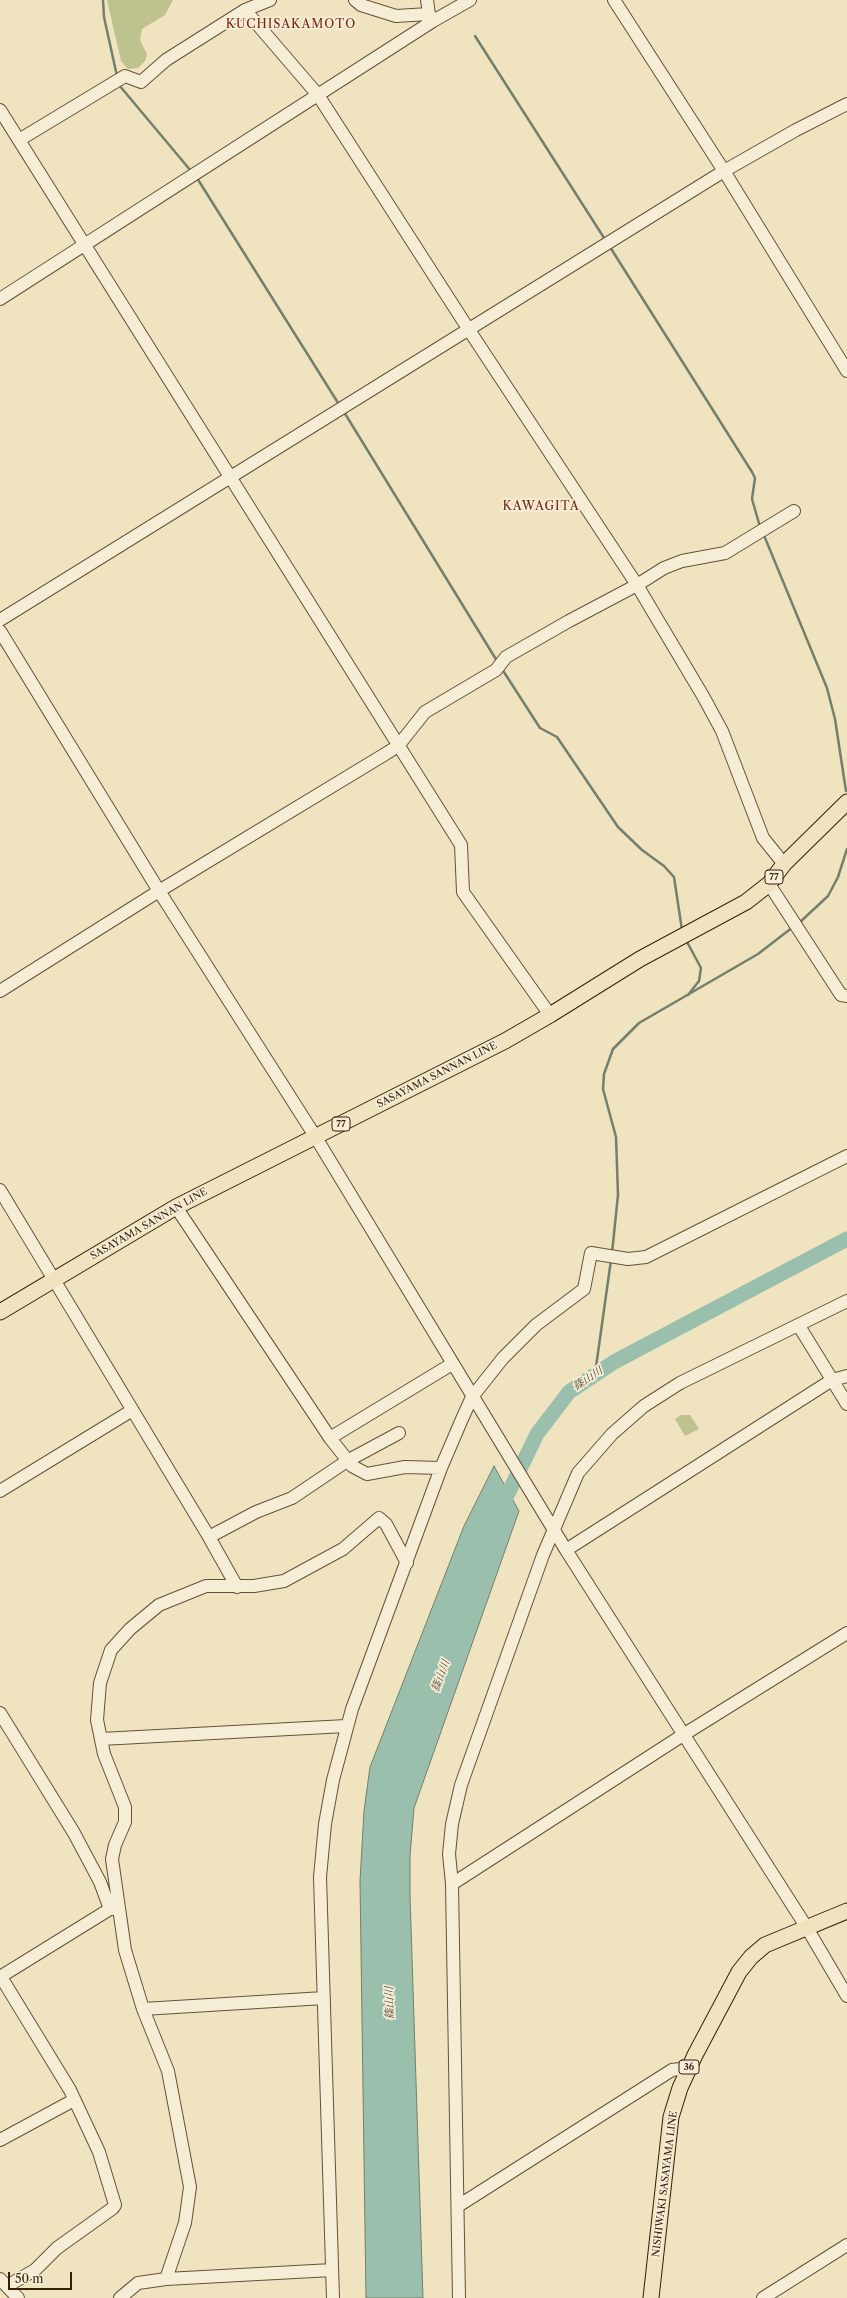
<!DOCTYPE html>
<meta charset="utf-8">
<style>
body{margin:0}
#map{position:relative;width:847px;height:2298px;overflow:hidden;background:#f0e4c0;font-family:"Libre Caslon Text",serif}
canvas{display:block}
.scale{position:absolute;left:8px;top:2272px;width:64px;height:18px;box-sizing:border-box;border:2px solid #391e0a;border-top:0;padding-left:5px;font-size:12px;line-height:14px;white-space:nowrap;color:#391e0a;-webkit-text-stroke:3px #f5edd6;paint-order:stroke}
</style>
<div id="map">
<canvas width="847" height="2298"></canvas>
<div class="scale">50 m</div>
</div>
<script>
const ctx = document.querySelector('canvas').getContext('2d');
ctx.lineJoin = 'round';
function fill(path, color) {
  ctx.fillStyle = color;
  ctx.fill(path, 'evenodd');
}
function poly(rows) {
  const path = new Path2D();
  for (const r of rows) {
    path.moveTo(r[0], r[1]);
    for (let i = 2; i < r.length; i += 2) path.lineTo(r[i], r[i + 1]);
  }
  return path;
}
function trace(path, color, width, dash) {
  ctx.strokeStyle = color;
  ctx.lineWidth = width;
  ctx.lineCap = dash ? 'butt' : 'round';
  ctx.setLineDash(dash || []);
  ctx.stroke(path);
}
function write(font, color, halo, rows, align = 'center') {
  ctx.font = font + ' "Libre Caslon Text","Noto Serif JP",serif';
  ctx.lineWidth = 3.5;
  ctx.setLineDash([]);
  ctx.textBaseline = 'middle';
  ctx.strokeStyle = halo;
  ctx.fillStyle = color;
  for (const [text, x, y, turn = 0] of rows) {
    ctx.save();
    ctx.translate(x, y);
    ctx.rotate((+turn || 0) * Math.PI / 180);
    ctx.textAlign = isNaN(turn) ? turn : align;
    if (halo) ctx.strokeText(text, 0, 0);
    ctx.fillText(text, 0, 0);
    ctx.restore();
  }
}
const green = poly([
 [107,0,173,0,165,15,142,29,140,40,147,54,145,61,138,68,128,69,121,61],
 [681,1415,690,1415,699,1429,685,1436,675,1419]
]);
const water = poly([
 [494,1466,519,1511,414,1808,410,1856,410,1895,423,2298,366,2298,360,1881,364,1811,370,1767,464,1526,494,1466]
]);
const stream = poly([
 [103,0,104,17,117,76],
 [475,36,606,241],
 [119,85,191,171],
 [197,178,340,406],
 [610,247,752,472,755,478,752,499,760,527],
 [344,412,497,661],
 [763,533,827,688,835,719,846,791],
 [502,669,540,728,557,737,618,827,642,850,664,866,674,877,682,930],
 [799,923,828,896,838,877,847,849],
 [686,940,701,968,699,981,688,995],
 [612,1253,618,1195,616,1137,603,1089,604,1074,613,1049,639,1023,758,954,793,927],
 [595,1374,611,1260]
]);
const river = poly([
 [500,1510,537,1434,569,1392,614,1362,847,1239]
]);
const minor = poly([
 [355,0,361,5,396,16,429,14],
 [427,0,429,14,433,20],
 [614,0,724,171,847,371],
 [245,10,318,95,469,330,637,585,703,696,722,731,763,838,784,864],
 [0,110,461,845,463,892,550,1015],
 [19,140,125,76,141,82,166,60,245,10,270,0],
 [0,299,433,21,470,0],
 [0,620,724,171,796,130,847,104],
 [0,631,159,891,315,1136,566,1550,807,1928,847,1996],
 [769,884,841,995,847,996],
 [0,991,159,891,382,756,398,746,425,712,496,670,506,657,569,621,637,585,664,568,682,561,725,553,794,511],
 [0,1190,209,1537,237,1587],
 [176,1207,330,1438,352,1466,367,1474,405,1467,441,1468],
 [799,1326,847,1404],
 [330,1438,452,1364],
 [0,1491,131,1411],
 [209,1537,256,1512,292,1498,347,1461,399,1433],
 [566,1550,832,1380,847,1376],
 [0,1713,74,1833,100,1882,110,1909],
 [101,1739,346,1726],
 [452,1884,683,1735,847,1633],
 [0,1977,110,1909,118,1909],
 [1,1977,70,2090,99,2152,115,2205,113,2208,57,2248,35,2270,7,2286],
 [143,2009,324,1998],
 [0,2140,74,2100],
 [458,2206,672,2070,688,2068],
 [0,2279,18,2298],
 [166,2279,185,2223,190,2187,168,2071,143,2009,125,1950,112,1859,115,1845,125,1822,125,1807,104,1754,97,1720,100,1683,111,1650,130,1629,159,1605,206,1586,254,1586,284,1581,343,1549,379,1518,386,1524,407,1563],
 [120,2298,138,2283,166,2279,332,2270],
 [333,2298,320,1877,325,1824,333,1780,352,1709,441,1468,462,1419,472,1397,503,1358,536,1325,584,1289,591,1253,628,1259,646,1257,847,1156],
 [459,2298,452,1884,449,1854,452,1824,461,1785,543,1555,578,1473,612,1434,644,1406,680,1383,847,1301],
 [763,2298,847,2245]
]);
const major = poly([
 [0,1312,176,1207,505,1041,550,1015,640,959,746,902,769,884,784,864,847,802],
 [651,2298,671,2117,680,2088,695,2055,739,1972,751,1957,765,1945,847,1911]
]);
const shields = [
 [774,877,18],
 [341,1124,18],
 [689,2067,20]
];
const shieldNames = [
 ["77",774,877],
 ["77",341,1124],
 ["36",689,2067]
];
const streetNames = [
 ["SASAYAMA SANNAN LINE",437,1075,-27],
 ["SASAYAMA SANNAN LINE",149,1224,-30],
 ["NISHIWAKI SASAYAMA LINE",665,2184,-83]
];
const waterNames = [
 ["篠山川",588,1379,-34],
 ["篠山川",441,1676,-70],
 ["篠山川",390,2003,-91]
];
const quarterNames = [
 ["KUCHISAKAMOTO",291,25],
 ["KAWAGITA",541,507]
];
fill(green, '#bec28f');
fill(water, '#9bbfad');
trace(water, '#747f6c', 1);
trace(stream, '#747f6c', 2.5);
trace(river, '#9bbfad', 15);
trace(minor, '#675038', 14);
trace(major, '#391e0a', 17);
trace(minor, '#f5edd6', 12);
trace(major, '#f0e4c0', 15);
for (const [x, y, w] of shields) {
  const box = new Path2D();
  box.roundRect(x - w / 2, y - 7, w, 14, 3);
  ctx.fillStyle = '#f5edd6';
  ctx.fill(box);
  trace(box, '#391e0a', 1);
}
write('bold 9px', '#391e0a', null, shieldNames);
write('10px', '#391e0a', '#f5edd6', streetNames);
write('italic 11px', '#564e3b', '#f5edd6', waterNames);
ctx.letterSpacing = '1px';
write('12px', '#7a1f14', '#f5edd6', quarterNames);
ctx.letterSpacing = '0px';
</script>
